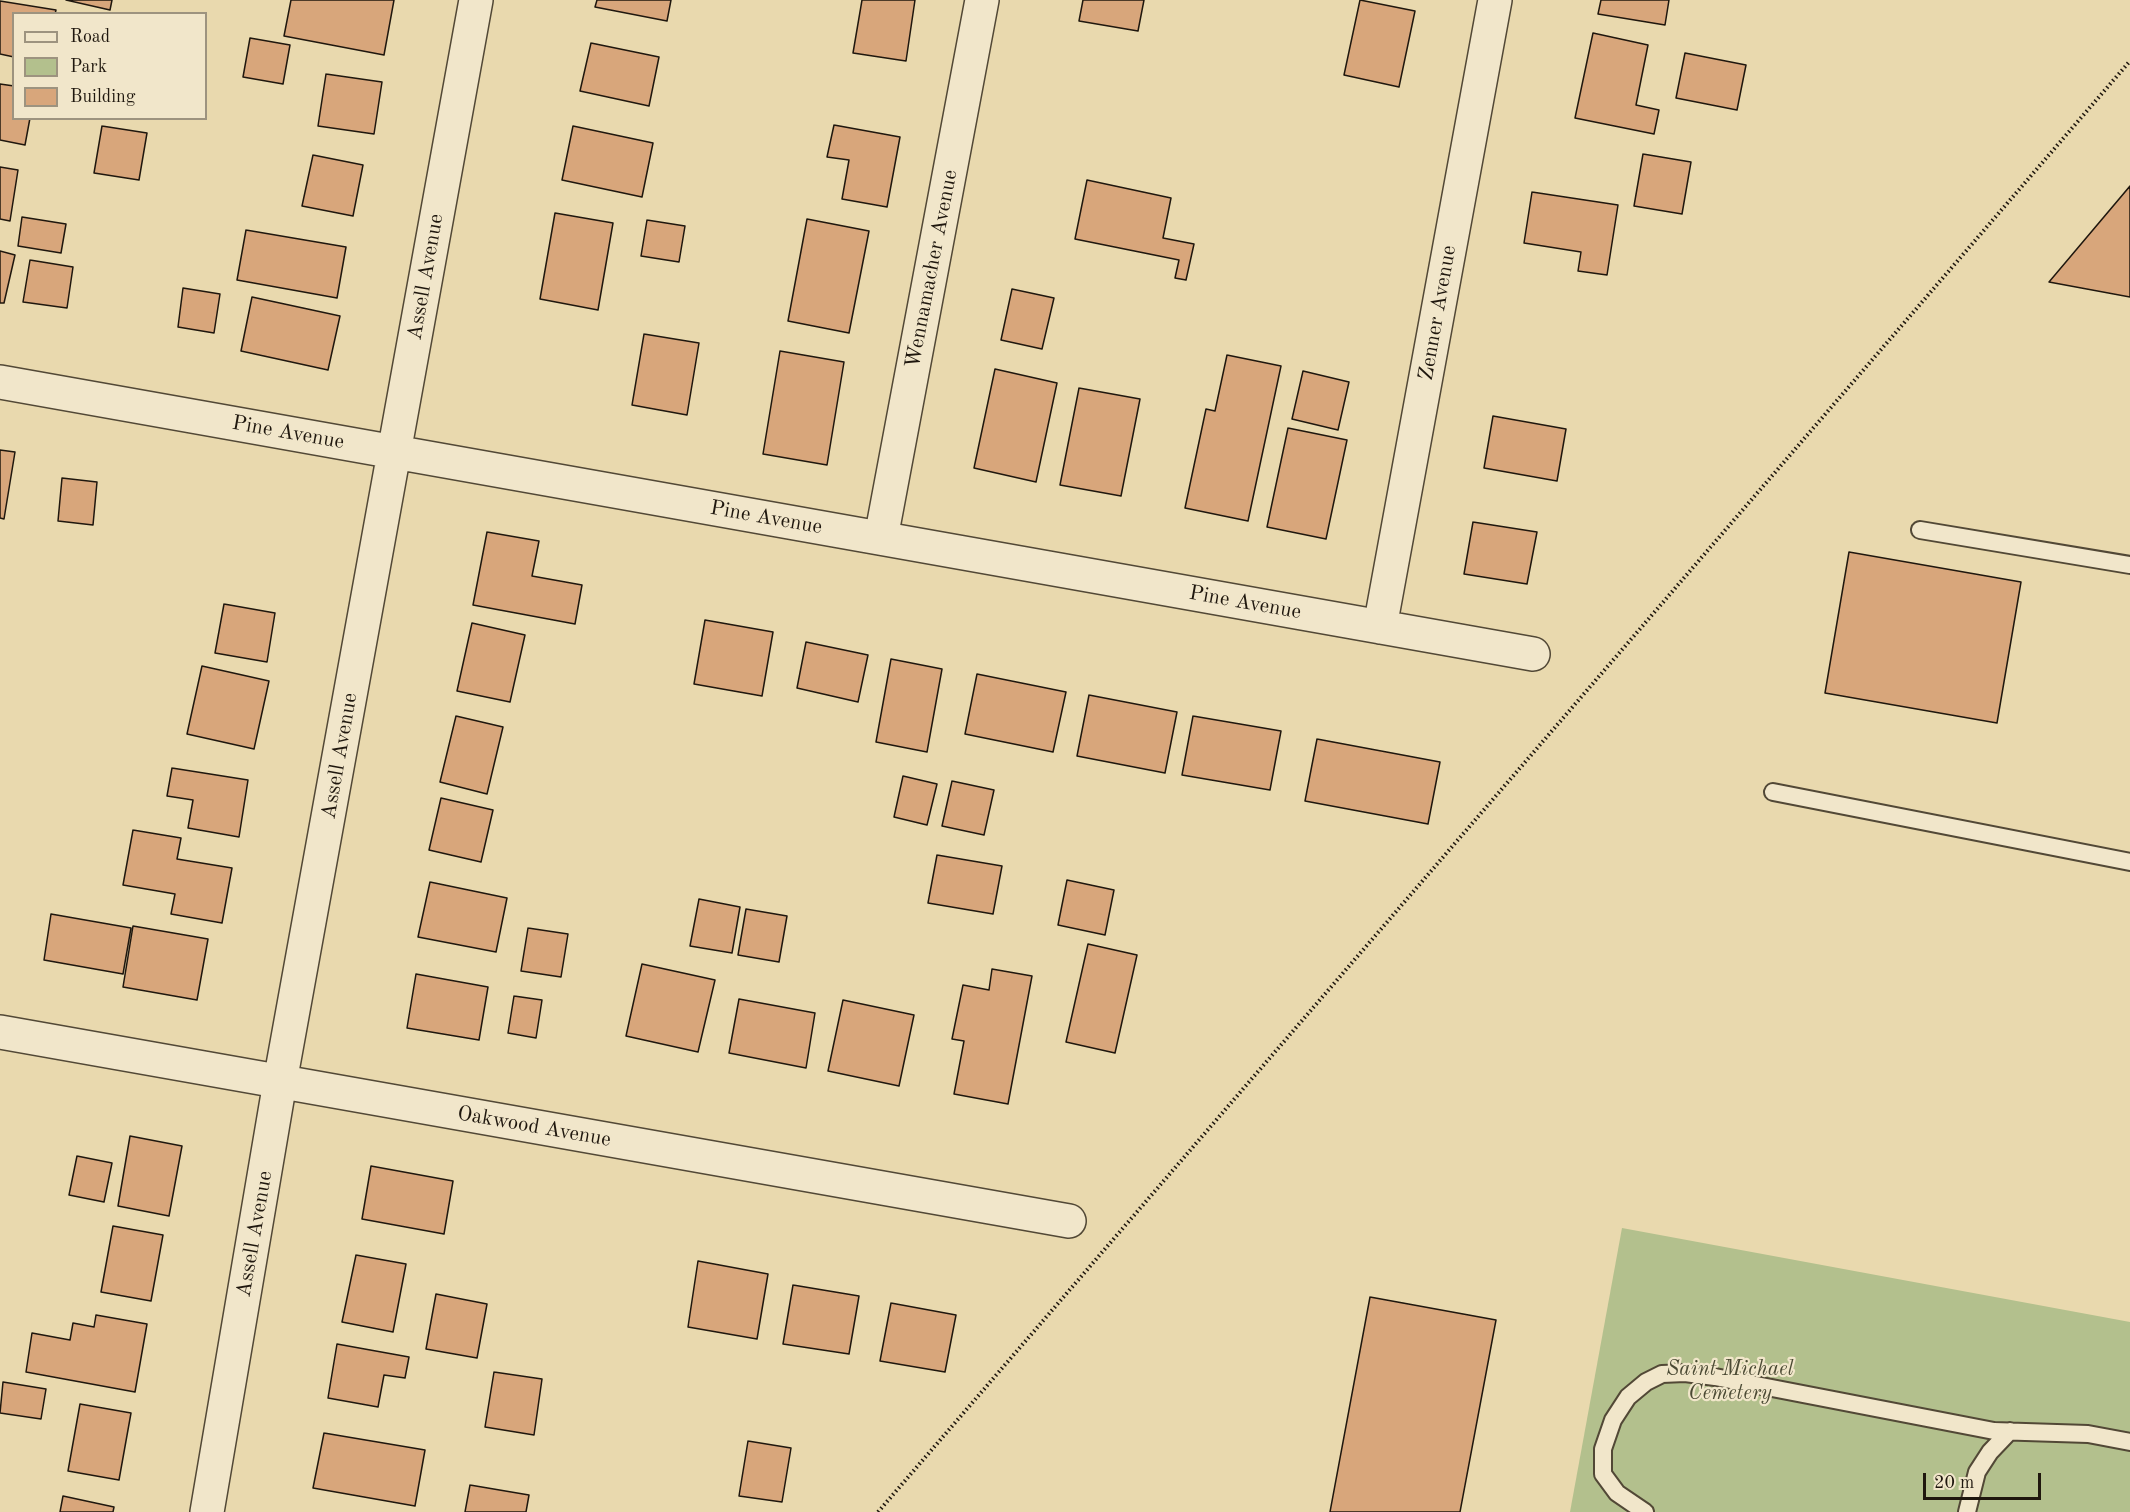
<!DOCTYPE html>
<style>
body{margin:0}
#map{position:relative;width:2130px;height:1512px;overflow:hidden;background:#e9d9ae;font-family:"Old Standard TT",serif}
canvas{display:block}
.legend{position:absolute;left:12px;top:12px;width:195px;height:108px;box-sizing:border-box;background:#f1e6ca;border:2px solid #9d937f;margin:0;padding:8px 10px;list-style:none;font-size:18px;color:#1f170e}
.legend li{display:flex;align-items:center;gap:12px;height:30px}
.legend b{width:30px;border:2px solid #9d937f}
.scale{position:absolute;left:1923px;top:1473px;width:118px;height:27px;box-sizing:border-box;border:3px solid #1f170e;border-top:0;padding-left:8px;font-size:18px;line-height:21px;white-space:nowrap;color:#1f170e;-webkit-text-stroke:4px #f1e6ca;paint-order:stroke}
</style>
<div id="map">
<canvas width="2130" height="1512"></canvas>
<ul class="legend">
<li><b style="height:8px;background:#f1e6ca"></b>Road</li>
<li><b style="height:16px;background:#b3c08d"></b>Park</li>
<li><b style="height:16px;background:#d8a67b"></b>Building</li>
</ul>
<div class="scale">20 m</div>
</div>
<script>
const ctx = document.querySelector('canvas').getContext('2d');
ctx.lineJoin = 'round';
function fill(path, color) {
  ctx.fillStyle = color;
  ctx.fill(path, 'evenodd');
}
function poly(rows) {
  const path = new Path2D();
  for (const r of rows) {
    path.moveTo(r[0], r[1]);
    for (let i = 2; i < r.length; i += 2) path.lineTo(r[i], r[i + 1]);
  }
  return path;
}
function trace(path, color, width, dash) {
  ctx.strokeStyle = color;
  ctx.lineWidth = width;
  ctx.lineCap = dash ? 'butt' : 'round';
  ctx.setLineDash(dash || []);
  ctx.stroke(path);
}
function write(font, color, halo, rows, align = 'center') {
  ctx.font = font + ' "Old Standard TT",serif';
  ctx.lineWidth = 4.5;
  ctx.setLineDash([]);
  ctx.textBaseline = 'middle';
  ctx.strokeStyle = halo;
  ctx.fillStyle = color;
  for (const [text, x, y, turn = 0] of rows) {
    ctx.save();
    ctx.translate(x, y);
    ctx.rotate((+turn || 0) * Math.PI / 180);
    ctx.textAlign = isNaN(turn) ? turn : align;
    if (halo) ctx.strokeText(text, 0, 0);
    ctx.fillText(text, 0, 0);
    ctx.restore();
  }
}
const green = poly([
 [1622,1228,2130,1322,2130,1512,1570,1512]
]);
const building = poly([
 [66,0,112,0,110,10,66,0],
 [291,0,394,0,384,55,284,36,291,0],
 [597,0,671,0,667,21,595,7,597,0],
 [862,0,915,0,906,61,853,53,862,0],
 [1083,0,1144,0,1138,31,1079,21,1083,0],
 [1360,0,1415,11,1399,87,1344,75,1360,0],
 [1601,0,1669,0,1665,25,1598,14,1601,0],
 [0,1,56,10,55,14,14,14,14,57,0,54,0,1],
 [1593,33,1648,45,1636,105,1659,110,1654,134,1575,118,1593,33],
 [250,38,290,45,283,84,243,77,250,38],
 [591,43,659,57,649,106,580,91,591,43],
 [1685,53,1746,65,1737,110,1676,98,1685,53],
 [326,74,382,82,374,134,318,126,326,74],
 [0,84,14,86,14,118,30,118,25,145,0,140,0,84],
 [834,125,900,137,887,207,842,199,849,160,827,157,834,125],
 [102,126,147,133,139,180,94,173,102,126],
 [573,126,653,143,642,197,562,180,573,126],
 [1643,154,1691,162,1682,214,1634,206,1643,154],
 [313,155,363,165,353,216,302,206,313,155],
 [0,167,18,170,10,221,0,219,0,167],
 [1087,180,1171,198,1163,238,1194,244,1186,280,1175,278,1179,260,1075,239,1087,180],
 [2130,186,2130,297,2049,282,2130,186],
 [1532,192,1618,205,1607,275,1578,271,1581,252,1524,243,1532,192],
 [555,213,613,223,598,310,540,299,555,213],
 [22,217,66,224,61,253,18,246,22,217],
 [807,219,869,231,849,333,788,321,807,219],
 [647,220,685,226,679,262,641,256,647,220],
 [246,230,346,247,337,298,237,280,246,230],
 [0,251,15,255,4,303,0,303,0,251],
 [30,260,73,267,67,308,23,302,30,260],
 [183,288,220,294,214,333,178,327,183,288],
 [1012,289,1054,298,1042,349,1001,340,1012,289],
 [252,297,340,316,328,370,241,351,252,297],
 [644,334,699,343,687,415,632,405,644,334],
 [780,351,844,362,827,465,763,454,780,351],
 [1227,355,1281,366,1248,521,1185,508,1206,409,1215,411,1227,355],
 [995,369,1057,383,1036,482,974,468,995,369],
 [1303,371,1349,382,1338,430,1292,419,1303,371],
 [1079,388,1140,399,1121,496,1060,485,1079,388],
 [1493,416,1566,429,1557,481,1484,468,1493,416],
 [1288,428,1347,440,1326,539,1267,527,1288,428],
 [0,450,15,452,4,519,0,518,0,450],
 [62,478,97,482,93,525,58,521,62,478],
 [1473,522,1537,532,1527,584,1464,574,1473,522],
 [487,532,539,541,532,576,582,585,575,624,473,605,487,532],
 [1849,552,2021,582,1997,723,1825,693,1849,552],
 [224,604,275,613,267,662,215,653,224,604],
 [705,620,773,632,762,696,694,684,705,620],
 [472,623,525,635,510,702,457,691,472,623],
 [806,642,868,655,858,702,797,688,806,642],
 [891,659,942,669,927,752,876,742,891,659],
 [202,666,269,681,254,749,187,734,202,666],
 [977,674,1066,692,1053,752,965,734,977,674],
 [1089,695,1177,712,1165,773,1077,756,1089,695],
 [456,716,503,727,487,794,440,782,456,716],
 [1193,716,1281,731,1270,790,1182,775,1193,716],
 [1317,739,1440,762,1428,824,1305,801,1317,739],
 [172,768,248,780,239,837,188,828,193,800,167,796,172,768],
 [903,776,937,784,927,825,894,817,903,776],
 [952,781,994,790,984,835,942,826,952,781],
 [441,798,493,810,481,862,429,850,441,798],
 [133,830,181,838,177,859,232,868,222,923,171,914,175,894,123,885,133,830],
 [937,855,1002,866,993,914,928,903,937,855],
 [1067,880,1114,890,1105,935,1058,925,1067,880],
 [430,882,507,898,496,952,418,937,430,882],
 [699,899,740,907,732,953,690,946,699,899],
 [746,909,787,916,779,962,738,955,746,909],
 [51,914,131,928,123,974,44,960,51,914],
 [133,926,208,939,197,1000,123,987,133,926],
 [528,928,568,934,561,977,521,971,528,928],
 [1088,944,1137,955,1115,1053,1066,1042,1088,944],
 [642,964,715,980,698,1052,626,1036,642,964],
 [992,969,1032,976,1008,1104,954,1094,964,1041,952,1039,963,985,989,990,992,969],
 [416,974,488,987,479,1040,407,1028,416,974],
 [514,996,542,1000,536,1038,508,1033,514,996],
 [739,999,815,1013,806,1068,729,1053,739,999],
 [843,1000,914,1015,899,1086,828,1071,843,1000],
 [130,1136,182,1146,169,1216,118,1206,130,1136],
 [77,1156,112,1163,104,1202,69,1195,77,1156],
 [371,1166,453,1181,444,1234,362,1219,371,1166],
 [113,1226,163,1235,151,1301,101,1292,113,1226],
 [356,1255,406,1264,393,1332,342,1322,356,1255],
 [698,1261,768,1274,757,1339,688,1327,698,1261],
 [793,1285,859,1296,849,1354,783,1344,793,1285],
 [436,1294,487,1304,477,1358,426,1349,436,1294],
 [1370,1297,1496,1320,1460,1512,1330,1512,1370,1297],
 [891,1303,956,1315,945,1372,880,1361,891,1303],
 [96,1315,147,1324,135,1392,26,1372,32,1333,70,1340,73,1323,94,1327,96,1315],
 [337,1344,409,1357,405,1378,384,1375,378,1407,328,1398,337,1344],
 [494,1372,542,1379,534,1435,485,1427,494,1372],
 [3,1382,46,1389,41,1419,0,1413,3,1382],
 [80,1404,131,1413,119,1480,68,1471,80,1404],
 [324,1433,425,1450,415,1506,313,1488,324,1433],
 [748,1441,791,1448,782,1502,739,1496,748,1441],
 [470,1485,529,1495,526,1512,465,1512,470,1485],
 [63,1496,114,1507,113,1512,60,1512,63,1496]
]);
const path = poly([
 [878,1512,2130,61]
]);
const service = poly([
 [1920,530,2130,565],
 [1773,792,2130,862],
 [1645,1512,1617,1493,1603,1474,1603,1449,1613,1420,1628,1397,1646,1382,1662,1374,1685,1373,1715,1377,1994,1431,2088,1434,2130,1442],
 [1967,1512,1977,1472,1990,1452,2010,1431]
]);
const minor = poly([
 [0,382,1533,654],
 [881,538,982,0],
 [1380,627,1495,0],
 [0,1032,1069,1221],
 [207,1512,280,1082,476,0]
]);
const streetNames = [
 ["Wennamacher Avenue",932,269,-79],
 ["Assell Avenue",426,277,-80],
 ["Zenner Avenue",1438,313,-80],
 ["Pine Avenue",288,433,10],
 ["Pine Avenue",766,518,10],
 ["Pine Avenue",1245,603,10],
 ["Assell Avenue",340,756,-80],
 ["Oakwood Avenue",534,1127,10],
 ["Assell Avenue",255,1234,-80]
];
const parkNames = [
 ["Saint Michael",1730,1369],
 ["Cemetery",1730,1393]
];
fill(green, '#b3c08d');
fill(building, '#d8a67b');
trace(building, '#1f170e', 1.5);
trace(service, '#524836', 20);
trace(minor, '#524836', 36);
trace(path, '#1f170e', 4, [1.5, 3]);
trace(service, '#f1e6ca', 16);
trace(minor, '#f1e6ca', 33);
write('21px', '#1f170e', '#f1e6ca', streetNames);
write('italic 21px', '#4b4a34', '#f1e6ca', parkNames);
</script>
